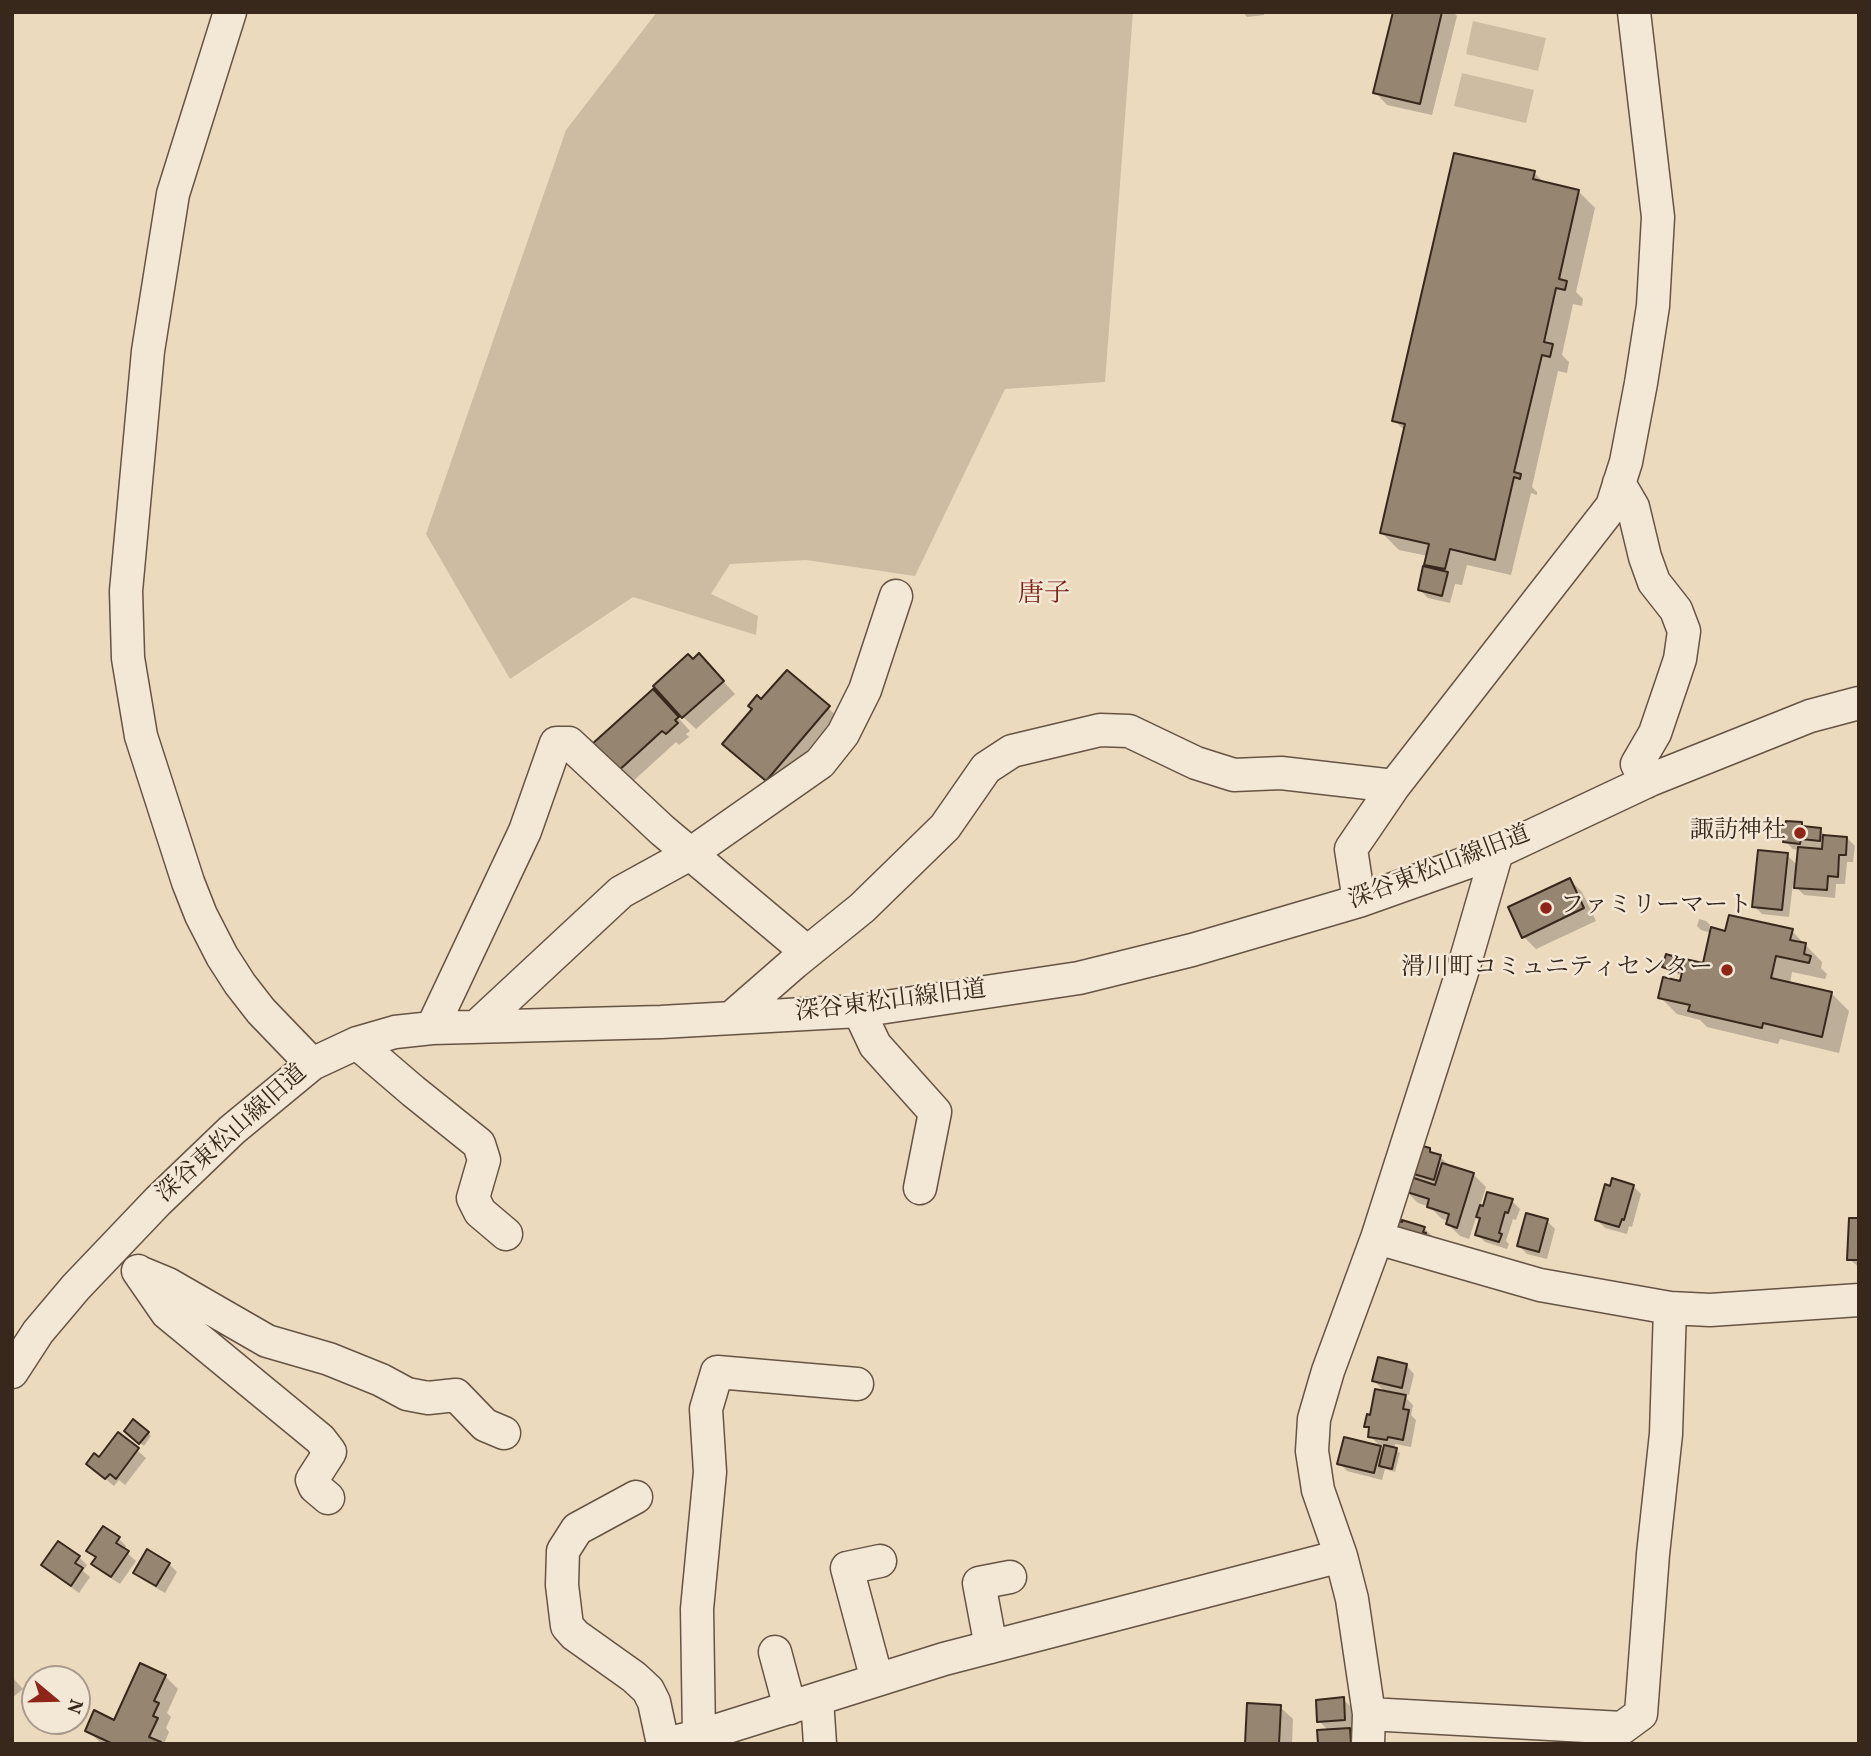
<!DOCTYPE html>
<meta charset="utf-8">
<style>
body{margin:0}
#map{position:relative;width:1871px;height:1756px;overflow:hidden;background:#ecdabe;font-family:Vollkorn,serif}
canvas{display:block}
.frame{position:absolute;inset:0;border:14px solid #38281c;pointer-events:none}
.north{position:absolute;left:21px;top:1665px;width:70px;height:70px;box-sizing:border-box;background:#f3e7d5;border:2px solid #a89b8b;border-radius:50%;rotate:109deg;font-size:19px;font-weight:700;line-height:28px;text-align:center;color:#38281c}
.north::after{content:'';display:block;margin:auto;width:24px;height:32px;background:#8f2418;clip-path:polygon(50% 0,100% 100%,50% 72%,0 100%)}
</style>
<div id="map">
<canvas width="1871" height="1756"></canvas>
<div class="frame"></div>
<div class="north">N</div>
</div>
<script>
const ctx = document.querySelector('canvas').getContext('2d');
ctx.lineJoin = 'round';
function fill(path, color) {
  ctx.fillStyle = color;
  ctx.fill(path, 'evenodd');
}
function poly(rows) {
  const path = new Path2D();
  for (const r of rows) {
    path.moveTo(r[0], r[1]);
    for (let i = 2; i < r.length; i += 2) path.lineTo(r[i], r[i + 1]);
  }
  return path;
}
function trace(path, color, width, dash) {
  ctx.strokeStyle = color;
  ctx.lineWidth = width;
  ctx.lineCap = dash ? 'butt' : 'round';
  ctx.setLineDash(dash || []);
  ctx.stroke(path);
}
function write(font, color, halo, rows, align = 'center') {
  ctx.font = font + ' Vollkorn,"Noto Serif JP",serif';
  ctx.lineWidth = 5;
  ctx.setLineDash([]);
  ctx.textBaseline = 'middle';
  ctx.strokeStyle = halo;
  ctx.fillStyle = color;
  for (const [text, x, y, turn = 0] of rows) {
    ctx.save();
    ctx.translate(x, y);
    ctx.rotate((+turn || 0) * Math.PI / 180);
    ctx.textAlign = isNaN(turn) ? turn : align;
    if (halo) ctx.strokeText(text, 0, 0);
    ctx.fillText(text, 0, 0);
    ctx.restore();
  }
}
const green = poly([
 [657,12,1133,12,1105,382,1005,389,915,576,806,560,730,564,711,594,758,616,756,635,633,597,510,679,426,534,566,130],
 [1473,21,1546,38,1538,71,1466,54],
 [1462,73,1534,90,1526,123,1454,106]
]);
const shadow = poly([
 [1243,12,1264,12,1264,15,1247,17],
 [1394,12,1453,12,1457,16,1432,115,1387,105,1375,92],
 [1534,173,1546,184,1578,191,1595,208,1576,292,1583,299,1582,306,1573,304,1562,355,1569,362,1567,373,1558,371,1532,487,1537,492,1537,495,1531,493,1511,575,1467,565,1462,585,1455,584,1450,603,1428,598,1420,590,1432,570,1426,564,1428,556,1399,550,1382,533,1405,431,1394,420],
 [711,668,735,694,696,729,683,717],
 [762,702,828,708,841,720,779,793,737,756],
 [665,703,690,731,686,734,689,737,679,745,676,742,630,784,617,772],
 [1801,824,1806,828,1820,830,1827,837,1847,838,1855,846,1853,862,1847,862,1845,884,1836,884,1835,898,1804,895,1793,884,1789,917,1762,914,1754,906,1787,855,1798,866,1799,850,1793,849,1780,836],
 [1570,880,1582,892,1596,921,1536,949,1524,937],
 [1699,919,1706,921,1710,925,1709,929,1726,933,1792,931,1822,962,1821,968,1827,974,1825,979,1792,972,1790,984,1832,994,1849,1011,1839,1053,1780,1039,1778,1044,1707,1027,1700,1020,1677,1014,1660,997,1682,983,1683,976,1667,970,1664,967,1681,960,1686,965,1704,965,1711,933,1701,930,1697,926],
 [1430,1150,1435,1155,1440,1157,1449,1165,1448,1166,1473,1174,1486,1187,1480,1206,1484,1208,1512,1201,1520,1209,1516,1220,1513,1219,1506,1241,1509,1244,1507,1249,1485,1242,1477,1234,1482,1220,1477,1215,1469,1239,1460,1236,1448,1224,1449,1221,1442,1219,1430,1207,1418,1203,1406,1191,1420,1182,1409,1171],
 [1633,1186,1641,1194,1632,1227,1629,1226,1627,1234,1605,1228,1597,1220],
 [1859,1220,1859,1267,1849,1259],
 [1547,1221,1555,1229,1547,1259,1527,1254,1519,1246],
 [1403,1224,1424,1228,1432,1236,1431,1241],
 [1406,1365,1414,1374,1409,1395,1401,1393,1413,1405,1411,1415,1416,1420,1411,1447,1395,1444,1394,1449,1400,1453,1395,1472,1385,1469,1382,1480,1347,1471,1339,1463,1380,1448,1384,1452,1386,1446,1378,1444,1370,1436,1371,1431,1366,1426,1386,1393,1374,1381],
 [148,1433,151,1436,144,1446,130,1435],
 [118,1434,146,1458,125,1485,119,1480,114,1486,88,1464,99,1459],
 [118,1538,126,1546,124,1550,136,1561,120,1584,101,1572,93,1564,97,1559,89,1551],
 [79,1557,87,1565,83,1571,90,1577,79,1593,51,1573,43,1565],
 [169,1564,177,1572,165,1593,143,1580,135,1572],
 [165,1676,178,1689,167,1713,171,1717,166,1728,169,1732,164,1744,102,1744,87,1730,115,1722],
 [12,1677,23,1689,12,1698],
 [1343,1699,1351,1707,1353,1727,1347,1728,1357,1738,1358,1744,1319,1744,1329,1731,1319,1721],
 [1280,1707,1293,1719,1292,1744,1247,1744]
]);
const building = poly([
 [1393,12,1442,12,1420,104,1373,93,1393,12],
 [1454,153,1535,171,1533,179,1579,190,1559,279,1567,281,1565,290,1556,288,1544,342,1553,344,1550,357,1542,355,1514,472,1521,474,1520,479,1514,477,1495,560,1450,549,1445,569,1424,565,1429,544,1380,533,1405,424,1392,421,1454,153],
 [1423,566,1448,572,1442,596,1418,590,1423,566],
 [699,653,724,681,682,718,653,686,688,654,693,659,699,653],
 [787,670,830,706,766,781,722,744,752,709,748,706,757,695,761,699,787,670],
 [653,689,679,717,675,720,678,723,666,734,662,731,616,773,591,745,653,689],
 [1786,821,1802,822,1802,826,1821,828,1820,841,1801,839,1800,844,1783,842,1784,838,1778,837,1780,824,1785,824,1786,821],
 [1823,835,1847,837,1846,855,1839,855,1838,877,1828,876,1827,890,1794,888,1798,847,1822,849,1823,835],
 [1758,850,1788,853,1782,910,1752,907,1758,850],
 [1570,878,1584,908,1522,938,1508,907,1570,878],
 [1729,915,1793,929,1790,940,1806,943,1804,954,1811,956,1809,963,1776,956,1771,978,1832,992,1822,1037,1763,1023,1762,1028,1688,1011,1690,1005,1658,998,1663,977,1680,981,1685,959,1703,963,1711,927,1725,931,1729,915],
 [1666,954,1682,959,1678,972,1662,967,1666,954],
 [1415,1144,1430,1148,1430,1152,1441,1155,1434,1180,1407,1172,1415,1144],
 [1442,1163,1474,1173,1457,1228,1446,1224,1449,1214,1427,1207,1429,1199,1404,1191,1408,1176,1435,1185,1442,1163],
 [1612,1178,1634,1185,1624,1220,1622,1219,1619,1227,1595,1220,1605,1184,1610,1186,1612,1178],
 [1487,1192,1513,1199,1508,1213,1505,1212,1499,1233,1502,1234,1499,1242,1475,1235,1480,1218,1476,1217,1480,1205,1483,1206,1487,1192],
 [1526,1213,1548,1219,1539,1252,1517,1246,1526,1213],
 [1390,1218,1402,1222,1402,1220,1425,1227,1423,1232,1426,1233,1423,1243,1386,1231,1390,1218],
 [1849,1218,1859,1218,1859,1260,1847,1260,1849,1218],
 [1378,1357,1407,1364,1402,1388,1372,1381,1378,1357],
 [1375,1389,1406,1395,1403,1409,1409,1410,1403,1440,1388,1437,1387,1440,1368,1437,1369,1427,1364,1427,1367,1414,1370,1415,1375,1389],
 [133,1419,149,1432,139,1444,124,1431,133,1419],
 [118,1432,139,1448,116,1479,110,1474,105,1479,86,1464,94,1453,99,1457,118,1432],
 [1344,1437,1381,1446,1374,1473,1337,1464,1344,1437],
 [1384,1445,1397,1448,1392,1469,1379,1466,1384,1445],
 [103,1526,120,1537,116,1543,129,1551,111,1577,91,1564,96,1557,86,1551,103,1526],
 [58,1541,80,1556,75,1563,83,1568,71,1586,41,1565,58,1541],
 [147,1549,170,1563,156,1586,133,1573,147,1549],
 [140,1663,166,1675,154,1701,159,1703,153,1716,158,1718,149,1737,161,1742,161,1744,113,1744,85,1731,94,1710,114,1720,140,1663],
 [1344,1697,1345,1720,1317,1722,1316,1700,1344,1697],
 [1247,1703,1281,1705,1279,1744,1245,1744,1247,1703],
 [1350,1728,1351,1744,1318,1744,1317,1730,1350,1728]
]);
const minor = poly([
 [230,12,173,194,148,351,126,591,128,658,141,736,188,882,201,915,222,956,240,984,261,1011,312,1064],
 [1619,483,1633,507,1645,557,1654,582,1676,610,1684,631,1680,659,1673,680,1655,733,1637,764,1646,782],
 [1359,901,1351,849,1394,786,1612,506,1626,462,1641,383,1653,306,1658,217,1634,12],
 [859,1011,875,1045,935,1112,920,1188],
 [731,1018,794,963,862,908,945,827,986,768,1012,751,1100,730,1129,731,1196,763,1234,775,1281,773,1394,786],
 [477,1026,621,892,690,854,820,763,843,734,865,690,896,596],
 [432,1028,525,831,556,743,569,743,662,830,807,952],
 [357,1043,413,1091,479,1144,484,1160,473,1198,480,1212,506,1234],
 [1377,1238,1540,1285,1670,1308,1710,1310,1859,1300],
 [138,1271,167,1313,320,1439,330,1452,312,1480,315,1487,328,1498],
 [139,1272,168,1284,267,1341,329,1359,381,1380,407,1394,428,1398,456,1395,485,1425,504,1433],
 [12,1372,38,1332,76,1287,158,1201,232,1130,312,1064,357,1043,395,1032,432,1028,661,1022,859,1011,1079,978,1192,950,1359,901,1497,852,1650,780,1810,716,1859,703],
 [636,1497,577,1529,563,1551,562,1585,567,1626,575,1635,634,1677,648,1690,654,1702,663,1744],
 [991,1647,979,1583,1010,1577],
 [775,1652,790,1708],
 [877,1680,847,1568,880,1561],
 [817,1699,820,1744],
 [1369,1714,1622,1728,1641,1714,1653,1554,1666,1434,1670,1308],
 [699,1736,697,1609,710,1472,706,1409,717,1372,857,1384],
 [664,1744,699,1736,944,1659,1341,1556],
 [1368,1744,1369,1714,1352,1599,1341,1556,1318,1490,1312,1451,1314,1419,1328,1371,1377,1238,1464,966,1497,852]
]);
const markers = [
 [1800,833,7,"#8f2418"],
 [1546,908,7,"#8f2418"],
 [1727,970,7,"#8f2418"]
];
const poiNames = [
 ["諏訪神社",1786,833],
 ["ファミリーマート",1560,908,"left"],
 ["滑川町コミュニティセンター",1713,970]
];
const streetNames = [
 ["深谷東松山線旧道",1440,869,-21],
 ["深谷東松山線旧道",891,1003,-7],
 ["深谷東松山線旧道",233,1135,-42]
];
const neighbourhoodNames = [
 ["唐子",1044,596]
];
fill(green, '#cdbca2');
fill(shadow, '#0003');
fill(building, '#968570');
trace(building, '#38281c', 2);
trace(minor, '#655444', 35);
trace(minor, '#f3e7d5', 32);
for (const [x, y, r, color] of markers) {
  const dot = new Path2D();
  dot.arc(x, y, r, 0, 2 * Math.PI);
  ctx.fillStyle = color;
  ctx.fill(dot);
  trace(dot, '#f3e7d5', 2.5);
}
write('24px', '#38281c', '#f3e7d5', poiNames, 'right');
write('24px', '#38281c', '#f3e7d5', streetNames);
write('26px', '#7a1f14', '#f3e7d5', neighbourhoodNames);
</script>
